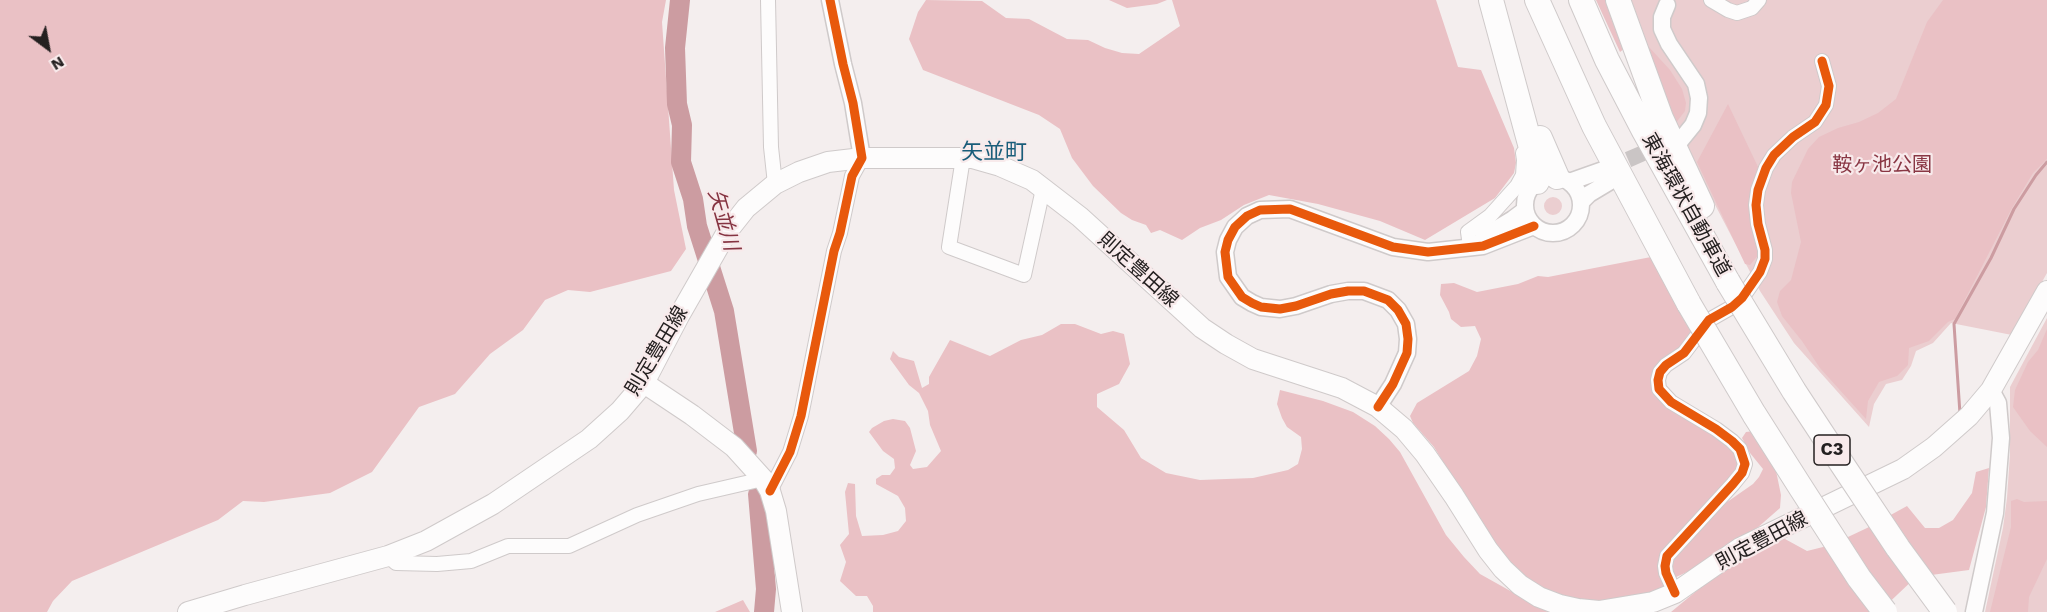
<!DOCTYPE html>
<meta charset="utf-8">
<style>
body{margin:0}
#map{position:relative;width:2047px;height:612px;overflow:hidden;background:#f4eeee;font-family:"Work Sans",sans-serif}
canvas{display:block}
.north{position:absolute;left:18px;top:18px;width:60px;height:60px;-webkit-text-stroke:4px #f8eaeb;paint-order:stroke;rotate:148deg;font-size:16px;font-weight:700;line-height:24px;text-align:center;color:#242020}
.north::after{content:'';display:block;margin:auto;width:21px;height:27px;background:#242020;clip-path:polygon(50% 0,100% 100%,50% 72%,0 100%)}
</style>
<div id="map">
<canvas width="2047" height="612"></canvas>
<div class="north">N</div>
</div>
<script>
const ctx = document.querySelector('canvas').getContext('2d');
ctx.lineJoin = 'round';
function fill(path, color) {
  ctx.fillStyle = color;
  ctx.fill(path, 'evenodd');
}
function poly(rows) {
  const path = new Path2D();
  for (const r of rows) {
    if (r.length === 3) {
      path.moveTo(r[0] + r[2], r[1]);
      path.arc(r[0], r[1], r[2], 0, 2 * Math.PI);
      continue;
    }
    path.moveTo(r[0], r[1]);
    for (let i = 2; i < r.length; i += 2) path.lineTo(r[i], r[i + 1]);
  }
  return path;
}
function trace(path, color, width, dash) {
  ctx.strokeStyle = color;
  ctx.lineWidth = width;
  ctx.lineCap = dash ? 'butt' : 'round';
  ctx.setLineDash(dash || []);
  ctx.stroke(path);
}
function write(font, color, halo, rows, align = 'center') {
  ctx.font = font + ' "Work Sans","Noto Sans JP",sans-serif';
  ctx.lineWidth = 4.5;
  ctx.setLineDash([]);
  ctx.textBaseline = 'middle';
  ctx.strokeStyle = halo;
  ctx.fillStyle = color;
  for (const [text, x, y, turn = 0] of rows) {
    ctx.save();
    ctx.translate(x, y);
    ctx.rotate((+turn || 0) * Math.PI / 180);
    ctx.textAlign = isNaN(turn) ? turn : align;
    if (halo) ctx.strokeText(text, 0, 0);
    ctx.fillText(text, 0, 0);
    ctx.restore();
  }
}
const green = poly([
 [1619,0,2047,0,2047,273,2012,335,1951,323,1933,343,1916,351,1911,366,1902,380,1886,384,1874,404,1869,427,1794,343,1760,291,1687,151],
 [1553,206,9],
 [2047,318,2047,612,1985,612,2003,528,2007,498,2010,454,2010,387]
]);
const forest = poly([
 [0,0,666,0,662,22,674,190,686,249,671,271,590,292,568,290,545,300,523,330,490,354,455,394,419,407,372,472,330,493,264,502,243,501,218,520,72,581,53,601,47,612,0,612],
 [926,0,982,1,1006,18,1029,19,1067,39,1088,40,1105,48,1122,53,1139,54,1180,26,1172,0,1436,0,1458,67,1481,70,1514,148,1516,163,1514,173,1495,198,1425,240,1380,221,1318,204,1269,195,1244,205,1221,220,1200,228,1182,240,1160,230,1151,233,1146,225,1132,220,1121,213,1093,186,1072,158,1060,129,1039,115,923,70,909,39,918,12],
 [1109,0,1167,0,1157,4,1127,8],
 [1596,0,1608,0,1625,48,1620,52],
 [1943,0,2047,0,2047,159,2033,173,2012,208,1955,319,1948,322,1929,341,1909,348,1908,365,1897,376,1879,382,1868,401,1866,419,1820,368,1802,341,1782,316,1777,302,1780,291,1791,280,1801,242,1791,193,1792,182,1808,149,1819,137,1838,128,1859,122,1878,113,1896,99,1927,22],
 [1648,46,1670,70,1682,89,1686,103,1685,111,1675,124,1641,49],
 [1728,104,1759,169,1755,178,1751,204,1760,253,1750,265,1745,264,1697,162],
 [1651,257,1693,330,1685,345,1653,385,1737,453,1737,471,1660,555,1659,575,1665,586,1645,596,1621,602,1580,602,1534,585,1510,565,1490,539,1434,447,1413,423,1410,416,1417,403,1469,371,1477,356,1481,339,1475,326,1461,327,1451,319,1449,312,1440,295,1441,284,1454,283,1477,292,1518,284,1538,276,1548,277],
 [1061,324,1075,324,1101,334,1113,331,1124,334,1130,364,1119,384,1097,394,1097,407,1124,430,1141,458,1166,473,1200,480,1253,478,1288,470,1298,464,1302,449,1301,437,1287,427,1282,418,1277,404,1280,390,1323,401,1353,412,1375,426,1389,439,1400,452,1446,535,1464,557,1480,574,1548,612,873,612,873,606,867,596,856,596,840,581,846,562,840,545,849,534,845,492,848,483,855,484,856,516,862,536,883,535,898,531,906,521,905,508,898,496,876,484,876,479,882,475,890,475,895,468,894,459,883,451,869,432,872,428,884,421,893,419,905,421,910,428,916,451,910,465,913,469,927,467,941,451,930,425,928,411,919,393,909,385,890,359,893,351,899,357,914,361,922,388,929,384,929,377,950,340,990,356,1021,340,1042,335],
 [2047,329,2047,447,2030,431,2013,407,2015,390,2028,362,2038,350],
 [1754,431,1775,466,1781,495,1780,508,1756,529,1687,572,1674,578,1671,566,1678,551,1720,507,1753,484,1759,477,1763,469,1750,453,1742,438,1746,432],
 [1989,468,1986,507,1969,570,1916,577,1879,612,1671,612,1734,560,1776,539,1785,539,1807,551,1831,545,1867,528,1907,506,1925,528,1939,528,1953,520,1972,493,1976,472],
 [2017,499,2024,502,2047,501,2047,559,2029,597,2028,612,1990,612,2011,527,2011,501],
 [743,600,750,612,715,612]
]);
const stream = poly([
 [1960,414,1954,324,1991,258,2014,209,2036,175,2047,162]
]);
const river = poly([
 [680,0,675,48,677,104,682,125,681,162,693,199,697,226,724,311,747,451],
 [758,494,766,589,764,612]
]);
const tertiaryTunnel = poly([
 [1606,169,1662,145]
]);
const minor = poly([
 [768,0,771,147,775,184],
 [1711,0,1728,10,1737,13,1752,8,1759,0],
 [963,158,949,247,1024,275,1043,189],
 [1470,246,1468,232,1490,216,1517,186,1523,175,1524,160,1523,153],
 [770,491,790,452,801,416,834,251,840,233,852,176,862,158],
 [388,556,396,563,437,564,471,561,508,546,569,546,637,515,698,494,763,479],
 [1675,593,1666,573,1665,566,1667,556,1733,484,1742,473,1745,464,1740,449,1732,441,1716,429,1671,402,1659,389,1658,380,1660,372,1666,365,1684,353,1709,320,1732,307,1742,298,1760,272,1765,259,1765,250,1758,224,1756,205,1758,190,1766,168,1774,155,1793,137,1815,122,1826,105,1829,86,1822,61]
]);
const tertiary = poly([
 [830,0,843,64,853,103,862,158],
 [1667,5,1662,17,1662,29,1669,44,1696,84,1699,98,1698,113,1693,125,1680,141],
 [1553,205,28],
 [1569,182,1603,170],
 [1581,202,1589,194,1609,182],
 [1483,237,1513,219,1525,210],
 [1378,407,1393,384,1407,353,1408,339,1406,324,1398,310,1388,300,1364,291,1348,291,1331,294,1296,306,1280,309,1261,307,1252,303,1242,297,1228,277,1225,252,1228,240,1235,227,1247,216,1260,210,1290,209,1393,247,1428,252,1483,246,1534,226],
 [1974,612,1995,513,2001,438,1998,403,1991,390]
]);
const secondary = poly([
 [644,383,692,415,734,447,763,479,770,491,776,511,792,612],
 [188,612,245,595,388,556,426,541,493,504,589,439,620,411,644,383,679,316,727,232,746,208,775,184,799,172,828,162,862,158,972,158,1000,166,1032,180,1080,217,1202,328,1226,344,1253,359,1342,388,1378,407,1404,429,1425,454,1454,496,1488,550,1503,569,1520,585,1539,597,1560,605,1578,609,1599,611,1653,602,1675,593,1740,548,1903,469,1934,447,1969,416,1991,390,2047,291]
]);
const motorway = poly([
 [1491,0,1533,155,1537,182],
 [1537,0,1594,126,1689,304],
 [1581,0,1607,60,1644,131,1728,282],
 [1618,0,1661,118,1702,206],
 [1540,138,1557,177]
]);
const motorwayBridge = poly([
 [1728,282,1794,391,1842,464,1898,548,1945,612],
 [1689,304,1754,414,1801,488,1859,578,1885,612]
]);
const cycleway = poly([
 [1378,407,1393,384,1407,353,1408,339,1406,324,1398,310,1388,300,1364,291,1348,291,1331,294,1296,306,1280,309,1261,307,1252,303,1242,297,1228,277,1225,252,1228,240,1235,227,1247,216,1260,210,1290,209,1393,247,1428,252,1483,246,1534,226],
 [770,491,790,452,801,416,834,251,840,233,852,176,862,158,853,103,843,64,830,0],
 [1675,593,1666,573,1665,566,1667,556,1733,484,1742,473,1745,464,1740,449,1732,441,1716,429,1671,402,1659,389,1658,380,1660,372,1666,365,1684,353,1709,320,1732,307,1742,298,1760,272,1765,259,1765,250,1758,224,1756,205,1758,190,1766,168,1774,155,1793,137,1815,122,1826,105,1829,86,1822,61]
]);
const shields = [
 [1832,450,36]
];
const shieldNames = [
 ["C3",1832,450]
];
const parkNames = [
 ["鞍ヶ池公園",1882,165]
];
const streetNames = [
 ["東海環状自動車道",1686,205,61],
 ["則定豊田線",1138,270,42],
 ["則定豊田線",657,351,-59],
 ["則定豊田線",1762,541,-28]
];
const waterNames = [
 ["矢並川",723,220,74]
];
const quarterNames = [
 ["矢並町",994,153]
];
fill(green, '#ebced0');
fill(forest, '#eac1c5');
trace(stream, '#cc9ca1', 3);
trace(river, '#cc9ca1', 20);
trace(tertiaryTunnel, '#cac5c5', 16, [16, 8]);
trace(minor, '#cfcaca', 16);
trace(tertiary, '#cfcaca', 19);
trace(secondary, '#cfcaca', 22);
trace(motorway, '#cfcaca', 26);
trace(minor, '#fdfcfc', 14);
trace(tertiary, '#fdfcfc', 16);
trace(secondary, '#fdfcfc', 20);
trace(motorway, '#fdfcfc', 24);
trace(motorwayBridge, '#cfcaca', 26, []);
trace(motorwayBridge, '#fdfcfc', 24);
trace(cycleway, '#e8590c', 9);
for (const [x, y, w] of shields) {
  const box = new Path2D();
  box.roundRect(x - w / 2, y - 15, w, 30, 4.5);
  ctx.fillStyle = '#f8eaeb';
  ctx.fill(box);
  trace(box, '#242020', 1.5);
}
write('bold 18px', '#242020', null, shieldNames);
write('20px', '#893744', '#f8eaeb', parkNames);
write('20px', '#242020', '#f8eaeb', streetNames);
write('italic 21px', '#863442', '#f8eaeb', waterNames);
write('22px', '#1a5d7a', '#f8eaeb', quarterNames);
</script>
